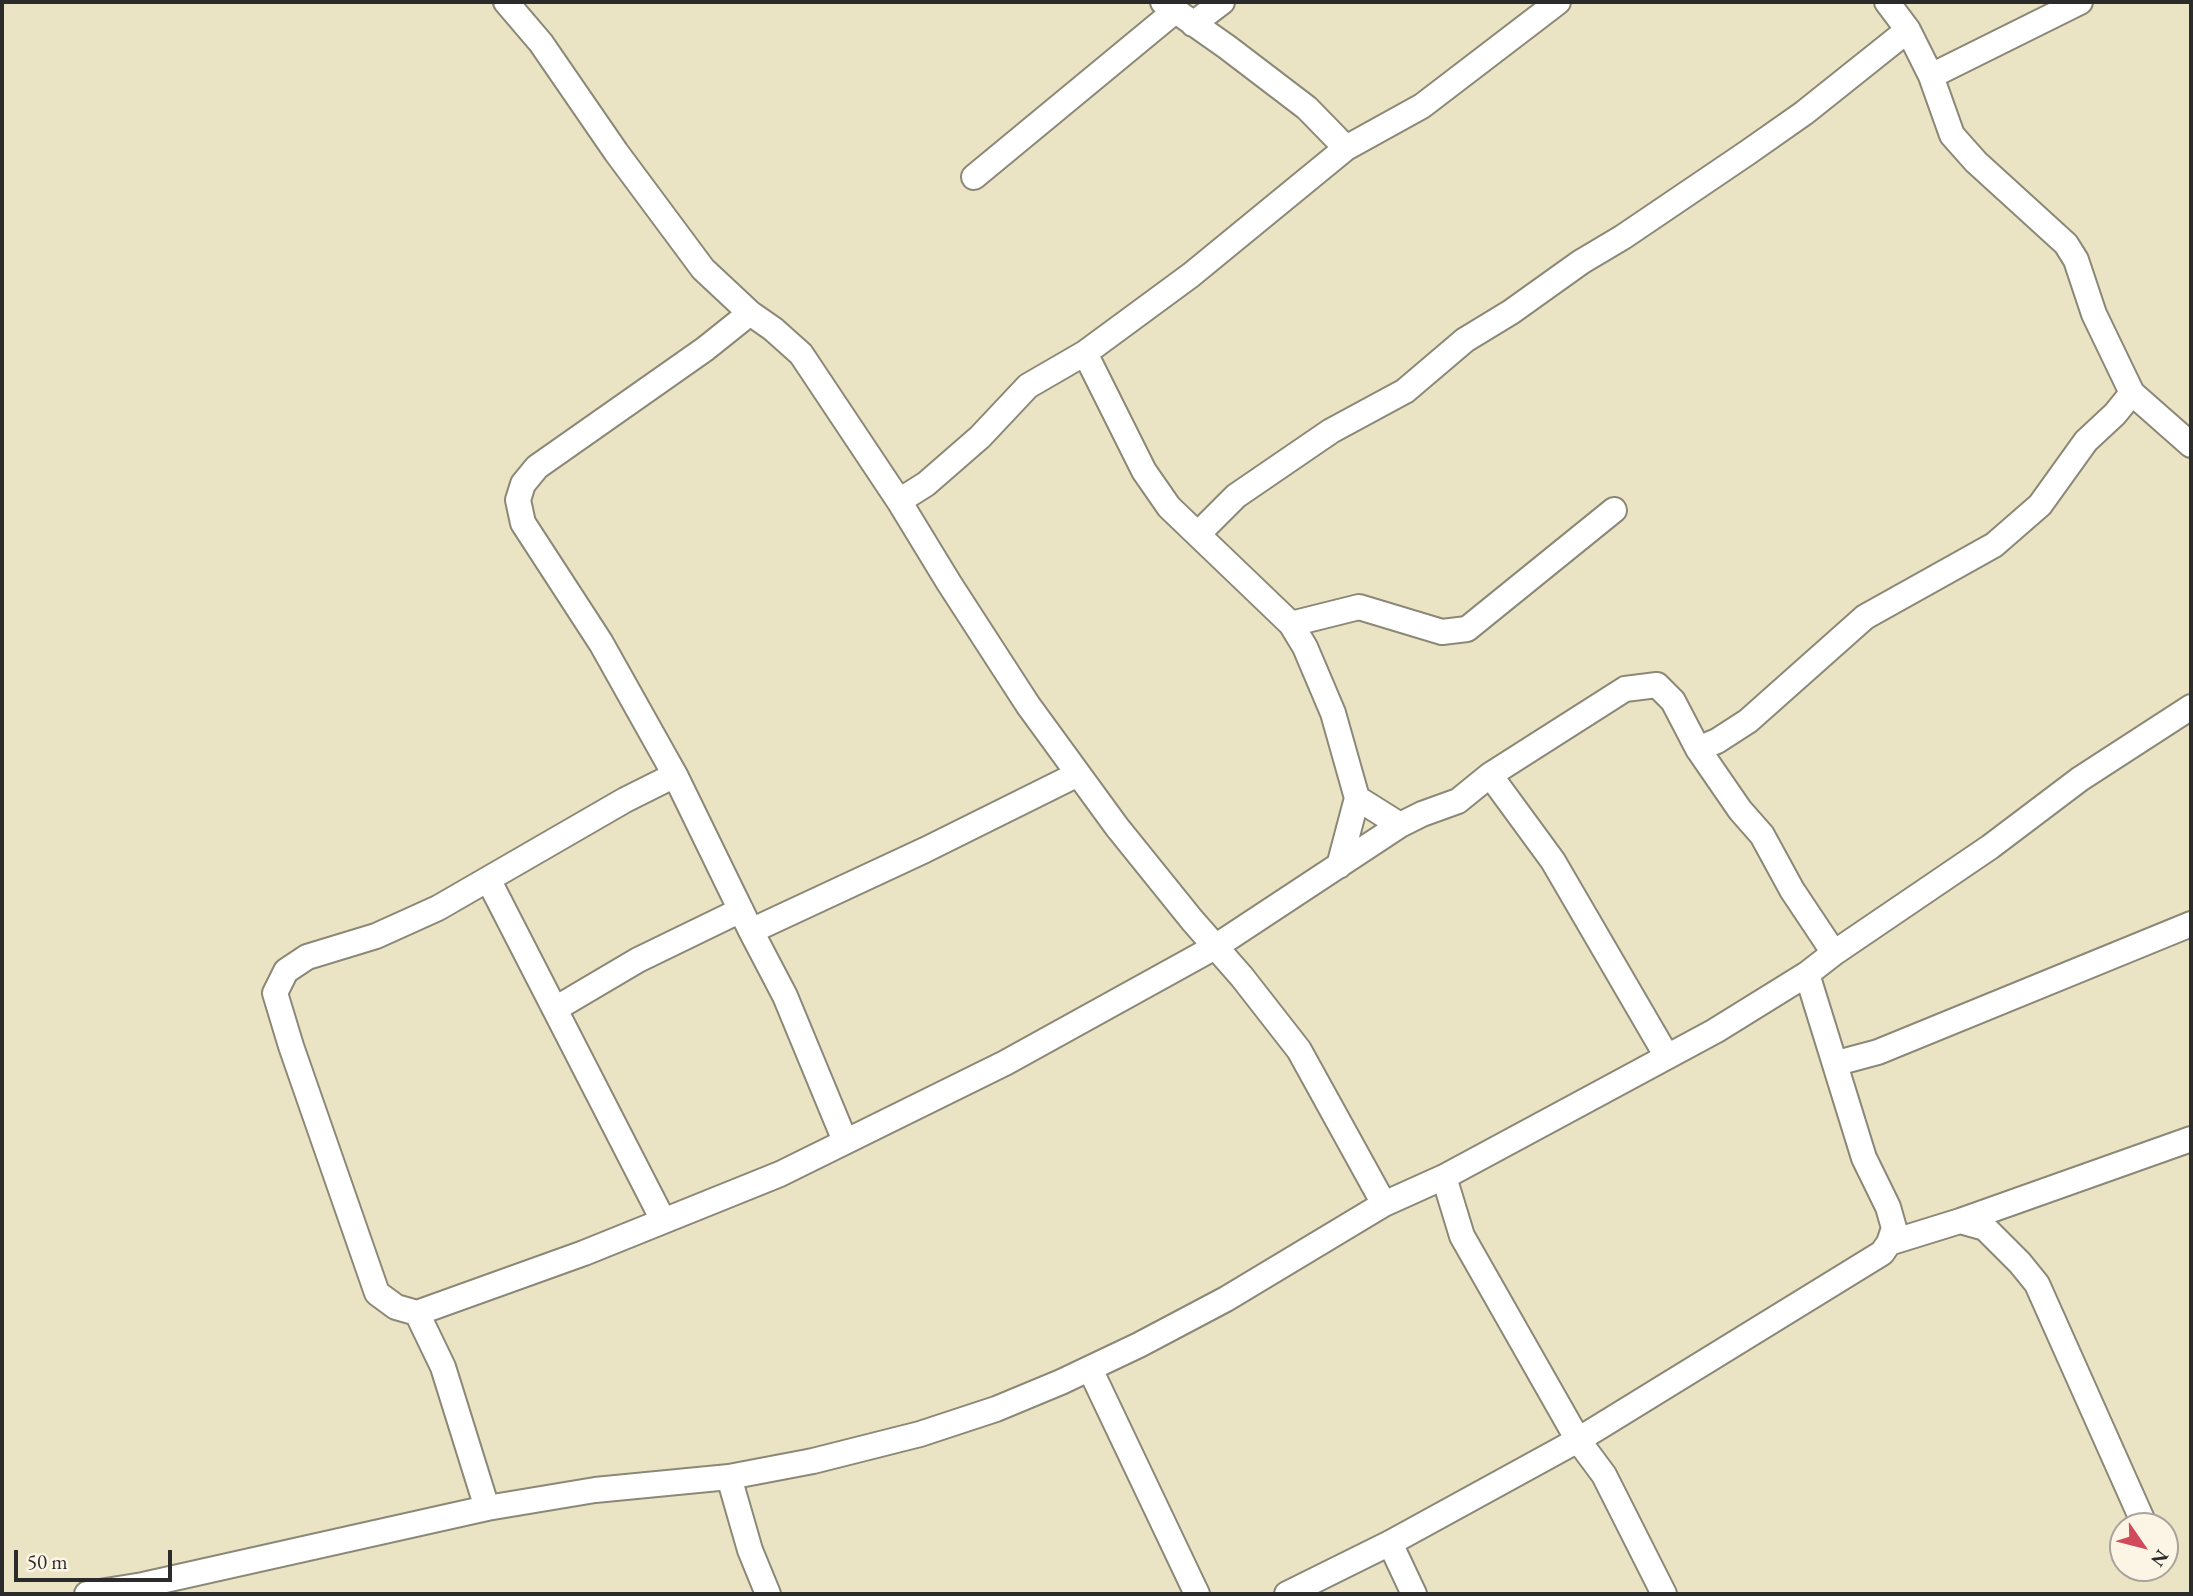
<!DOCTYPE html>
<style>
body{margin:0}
#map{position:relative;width:2193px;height:1596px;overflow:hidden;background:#ebe4c4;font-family:"EB Garamond",serif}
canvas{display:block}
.frame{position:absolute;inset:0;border:4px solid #2b2b2b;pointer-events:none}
.north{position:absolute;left:2109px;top:1512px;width:70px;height:70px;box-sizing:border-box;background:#fcf5e5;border:2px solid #a8a49b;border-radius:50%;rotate:125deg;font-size:19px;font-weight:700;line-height:28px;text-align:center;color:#2b2b2b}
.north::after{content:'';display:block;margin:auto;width:24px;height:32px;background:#d1495b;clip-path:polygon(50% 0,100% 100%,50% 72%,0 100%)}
.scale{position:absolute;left:14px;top:1550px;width:158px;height:32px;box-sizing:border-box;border:4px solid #2b2b2b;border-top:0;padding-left:9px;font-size:21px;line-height:24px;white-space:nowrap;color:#2b2b2b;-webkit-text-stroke:5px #fcf5e5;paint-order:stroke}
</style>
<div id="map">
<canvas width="2193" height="1596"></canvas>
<div class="frame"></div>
<div class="north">N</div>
<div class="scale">50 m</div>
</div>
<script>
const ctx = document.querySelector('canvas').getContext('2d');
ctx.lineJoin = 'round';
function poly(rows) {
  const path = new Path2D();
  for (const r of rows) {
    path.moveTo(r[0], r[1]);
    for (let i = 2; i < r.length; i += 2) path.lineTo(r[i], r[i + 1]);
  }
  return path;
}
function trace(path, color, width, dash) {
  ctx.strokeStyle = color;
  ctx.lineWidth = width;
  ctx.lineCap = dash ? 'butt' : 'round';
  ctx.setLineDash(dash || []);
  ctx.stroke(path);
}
const minor = poly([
 [506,2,541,43,616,152,703,269,750,313,773,329,801,354,899,501,949,583,1028,705,1117,827,1192,920,1242,977,1299,1050,1384,1204],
 [1163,2,1227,47,1307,108,1346,148],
 [1193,24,1222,2],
 [1931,76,2080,2],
 [974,177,1175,11],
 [750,313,705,349,537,467,523,484,518,500,523,523,601,643,675,775,751,931,785,996,845,1141],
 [1085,353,1144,471,1169,507,1291,624,1305,647,1333,713,1357,798,1339,866],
 [2132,393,2191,445],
 [899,501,926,484,980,437,1028,386,1085,353,1191,275,1346,148,1422,106,1558,2],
 [1198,534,1236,496,1331,431,1405,391,1465,340,1511,312,1581,262,1623,237,1747,153,1804,113,1908,30],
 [1291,624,1359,607,1442,632,1467,629,1614,510],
 [1698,749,1717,741,1748,721,1865,617,1994,545,2040,505,2086,441,2115,414,2132,393,2094,314,2076,260,2066,244,1976,162,1952,135,1931,76,1908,30,1887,2],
 [1490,775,1625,689,1657,685,1673,701,1698,749,1740,810,1762,835,1792,890,1834,953],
 [1357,798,1400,825],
 [489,881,663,1220],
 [751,931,925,850,1078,774],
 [555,1009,638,960,741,910],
 [1837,1063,1878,1052,2191,924],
 [1444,1177,1462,1236,1578,1440,1604,1475,1664,1594],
 [1960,1221,2191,1139],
 [1889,1243,1960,1221,1985,1228,2020,1263,2037,1284,2145,1526],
 [417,1313,396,1307,377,1293,291,1046,275,993,286,971,307,957,376,936,438,908,625,800,675,775],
 [1090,1369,1197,1594],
 [729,1477,750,1550,768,1594],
 [487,1508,443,1367,417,1313,584,1253,780,1174,1005,1063,1215,947,1400,825,1422,814,1458,801,1490,775,1553,861,1666,1055],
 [1390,1543,1414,1594],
 [87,1594,143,1585,487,1508,595,1490,729,1477,813,1461,920,1434,996,1409,1061,1382,1139,1345,1226,1299,1384,1204,1444,1177,1715,1031,1807,974,1834,953,1990,847,2080,779,2191,707],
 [1287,1594,1390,1543,1578,1440,1882,1253,1889,1243,1894,1228,1888,1207,1864,1158,1807,974]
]);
trace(minor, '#8b8878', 28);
trace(minor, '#fff', 24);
</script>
